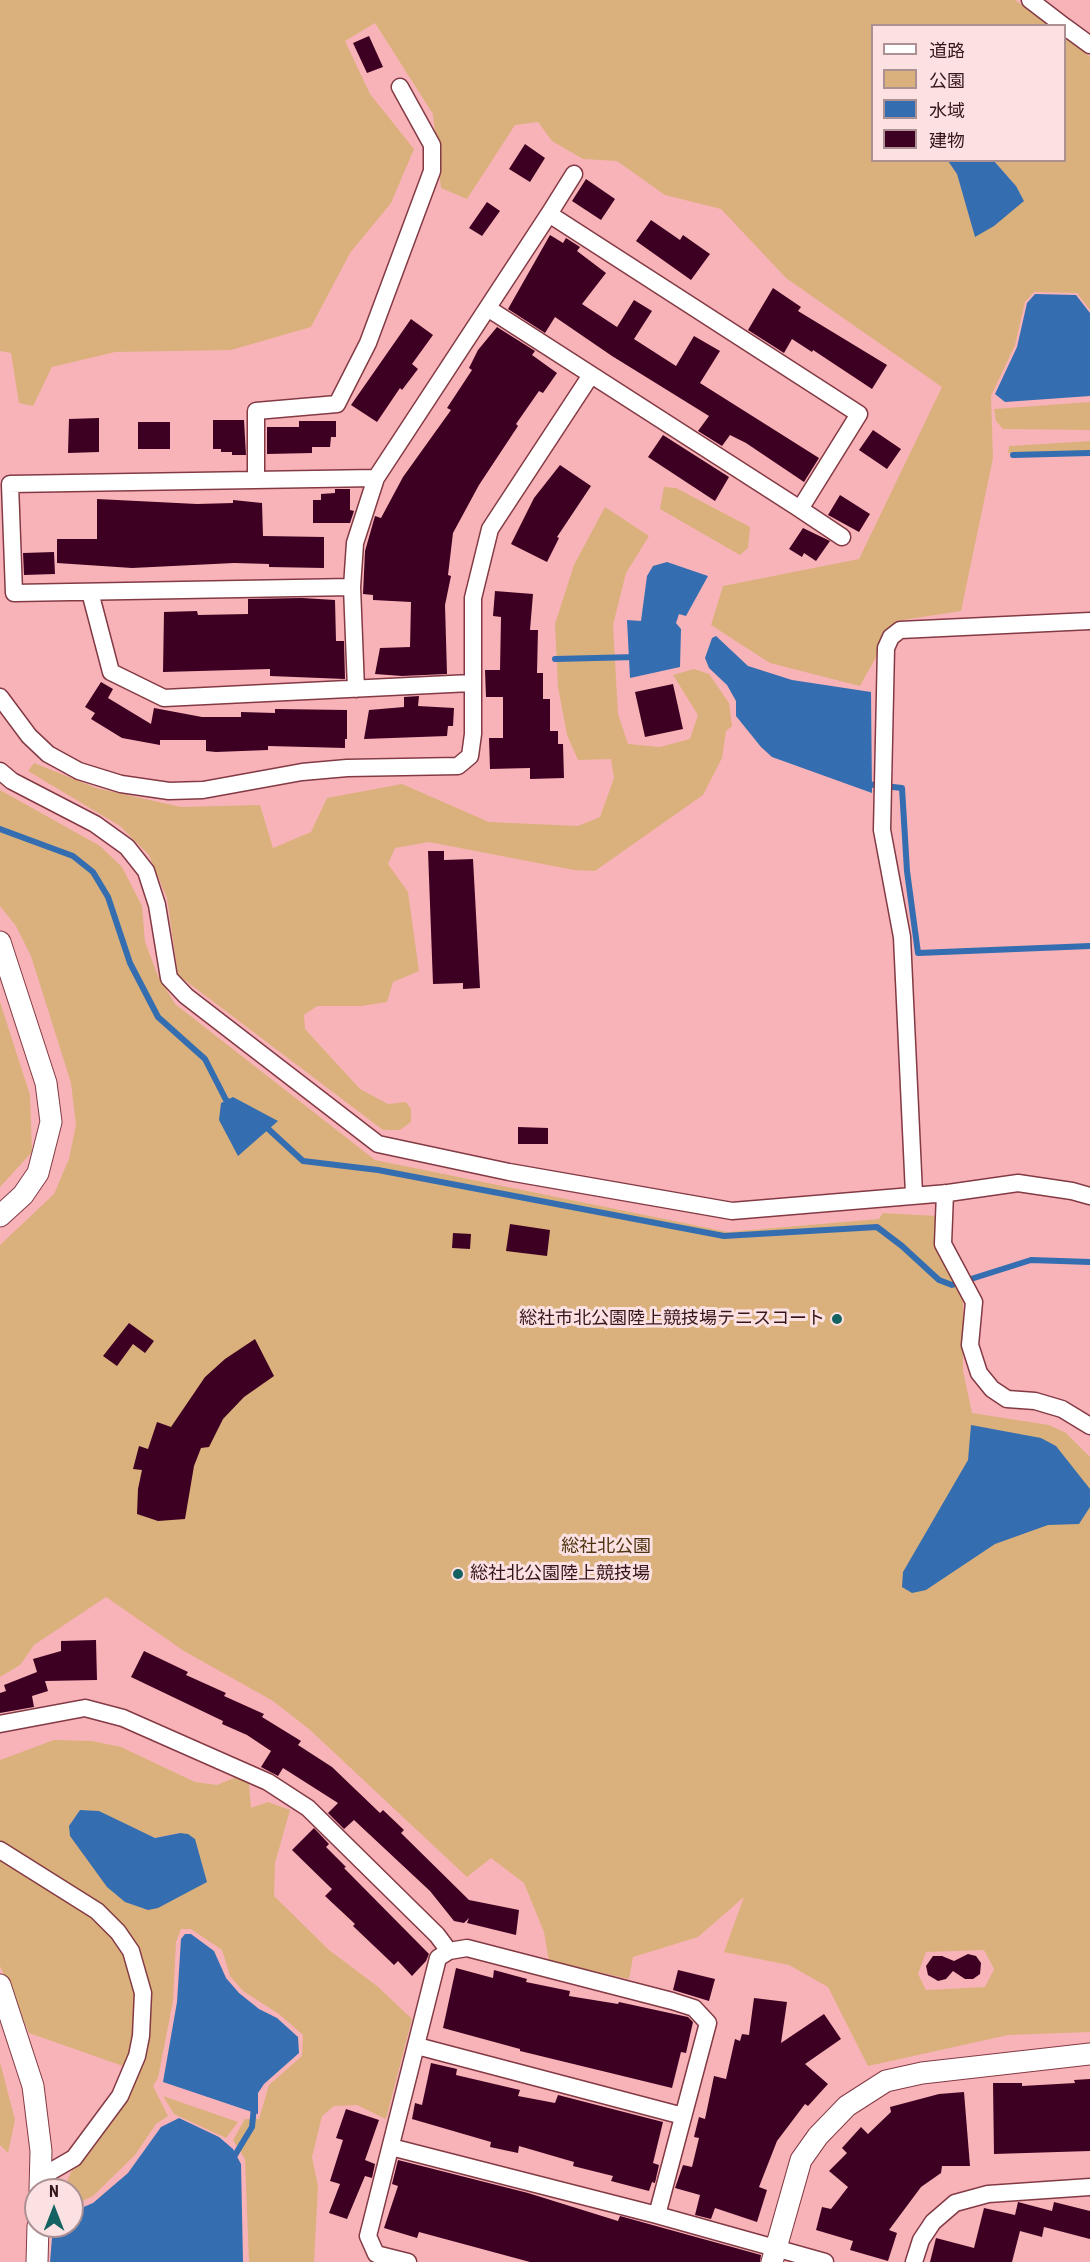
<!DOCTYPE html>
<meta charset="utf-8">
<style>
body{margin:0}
#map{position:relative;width:1090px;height:2262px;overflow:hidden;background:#f8b3b8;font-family:"Roboto Condensed","Noto Sans JP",sans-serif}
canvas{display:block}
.legend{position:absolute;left:871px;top:24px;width:195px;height:138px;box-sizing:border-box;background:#fce1e2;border:2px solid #ac9092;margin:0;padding:8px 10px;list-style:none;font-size:18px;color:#35161a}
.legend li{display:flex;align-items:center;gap:12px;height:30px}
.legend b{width:30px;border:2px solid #ac9092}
.north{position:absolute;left:24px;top:2178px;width:60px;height:60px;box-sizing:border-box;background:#fce1e2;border:2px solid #ac9092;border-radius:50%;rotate:0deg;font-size:16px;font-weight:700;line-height:24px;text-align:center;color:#35161a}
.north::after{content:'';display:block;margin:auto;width:21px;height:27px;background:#146362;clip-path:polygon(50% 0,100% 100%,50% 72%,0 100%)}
</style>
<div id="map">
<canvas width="1090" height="2262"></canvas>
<ul class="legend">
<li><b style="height:8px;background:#fff"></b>道路</li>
<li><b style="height:16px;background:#dab17c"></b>公園</li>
<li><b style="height:16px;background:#346eb1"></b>水域</li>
<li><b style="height:16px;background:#3e0022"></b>建物</li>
</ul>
<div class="north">N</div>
</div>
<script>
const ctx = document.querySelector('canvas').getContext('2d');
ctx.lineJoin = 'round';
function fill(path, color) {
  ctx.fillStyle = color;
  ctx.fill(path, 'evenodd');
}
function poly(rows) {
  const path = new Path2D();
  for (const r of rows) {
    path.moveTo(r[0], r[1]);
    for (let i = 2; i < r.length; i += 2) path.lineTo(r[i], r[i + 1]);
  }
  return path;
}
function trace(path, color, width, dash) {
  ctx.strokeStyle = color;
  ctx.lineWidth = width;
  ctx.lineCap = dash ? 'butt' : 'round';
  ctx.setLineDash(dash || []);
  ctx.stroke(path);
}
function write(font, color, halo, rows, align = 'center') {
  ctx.font = font + ' "Roboto Condensed","Noto Sans JP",sans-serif';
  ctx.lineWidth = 6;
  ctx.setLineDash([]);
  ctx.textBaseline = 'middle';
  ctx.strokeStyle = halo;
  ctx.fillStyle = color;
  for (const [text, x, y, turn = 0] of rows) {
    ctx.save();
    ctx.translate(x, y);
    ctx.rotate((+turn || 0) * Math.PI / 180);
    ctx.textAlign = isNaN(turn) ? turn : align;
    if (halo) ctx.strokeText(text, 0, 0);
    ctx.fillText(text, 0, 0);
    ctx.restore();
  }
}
const green = poly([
 [0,0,1015,0,1049,25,872,26,872,160,948,161,957,173,975,236,1016,186,994,161,1064,160,1065,37,1090,57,1090,310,1077,293,1034,292,1025,302,1015,345,991,396,993,458,961,611,896,621,860,686,770,663,711,625,723,586,859,559,942,387,786,278,721,209,665,195,617,161,583,159,552,141,538,122,515,125,467,199,441,188,433,114,375,23,345,41,370,94,414,149,391,203,350,253,311,327,231,350,115,352,52,367,33,406,19,403,11,353,0,351],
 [1090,402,1090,430,1003,429,996,421,994,409],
 [1090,441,1090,451,1008,453,1009,446],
 [664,487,676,488,750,527,748,548,740,555,660,509],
 [605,507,649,536,626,573,613,625,618,714,628,744,660,747,690,739,698,715,673,675,694,669,709,674,729,703,732,726,726,731,722,758,703,795,595,871,574,870,429,842,395,848,388,864,408,892,419,971,393,982,387,1002,361,1006,317,1006,304,1015,305,1029,360,1089,388,1104,406,1102,411,1109,411,1122,400,1130,383,1130,178,975,167,898,149,855,120,826,28,771,34,763,96,788,181,807,260,805,273,848,311,832,327,798,402,784,489,822,578,826,600,817,614,778,611,759,578,760,567,735,558,687,555,624,574,565],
 [0,790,100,846,122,867,142,906,145,942,158,976,175,1004,375,1160,728,1232,879,1219,883,1213,937,1216,963,1292,963,1371,972,1413,1049,1425,1066,1433,1090,1457,1090,2032,1008,2035,868,2066,828,1987,789,1965,724,1952,744,1897,698,1937,633,1957,629,1979,549,1961,544,1932,524,1883,491,1858,467,1877,309,1729,273,1701,184,1651,106,1597,34,1645,20,1665,0,1677,0,1245,54,1194,69,1159,76,1125,71,1083,31,956,16,926,0,906],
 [984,1950,994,1969,985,1987,926,1990,918,1974,926,1952],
 [0,1002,30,1095,32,1152,0,1187],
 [54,1740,92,1741,121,1747,195,1782,217,1785,236,1777,249,1784,251,1808,268,1802,290,1810,275,1863,274,1896,329,1950,377,1986,412,2019,386,2119,357,2105,334,2106,322,2116,312,2157,318,2186,314,2262,249,2262,245,2159,233,2140,245,2119,259,2119,269,2085,302,2056,303,2035,279,2014,243,1991,230,1976,222,1950,191,1929,181,1929,176,1942,173,2001,158,2078,153,2086,168,2116,156,2124,135,2155,93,2196,72,2206,72,2190,52,2190,65,2186,71,2172,95,2146,127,2101,140,2072,29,2033,0,1966,0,1760],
 [179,1833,107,1887,146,1835,155,1838],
 [0,2062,15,2120,8,2153,0,2145],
 [163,2096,238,2122,226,2138,174,2114]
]);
const water = poly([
 [948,161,994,161,1016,186,1024,201,994,226,975,237,957,174],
 [1035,294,1076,295,1090,313,1090,396,1005,402,995,394,1017,347,1027,303],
 [667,562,708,576,686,616,679,614,676,623,681,629,680,667,630,678,627,620,641,621,647,576,653,566],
 [716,636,748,666,792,680,871,692,872,793,772,757,761,747,736,716,736,701,727,685,709,668,705,658,712,638],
 [233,1097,278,1121,238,1156,219,1120,221,1103],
 [971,1425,1041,1438,1056,1446,1090,1489,1090,1507,1079,1524,1048,1525,995,1544,926,1590,912,1593,902,1587,903,1572,968,1460],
 [80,1810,99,1811,155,1838,180,1833,188,1834,195,1839,207,1882,158,1908,148,1910,125,1902,107,1887,70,1836,69,1826],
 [185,1934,191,1934,214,1951,226,1978,239,1993,259,2009,277,2018,298,2037,299,2053,264,2084,258,2093,258,2114,163,2082,177,2002,181,1939],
 [179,2118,219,2137,233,2149,241,2164,243,2262,50,2262,53,2226,72,2226,72,2212,93,2203,128,2173,161,2127]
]);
const stream = poly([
 [1013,455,1090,453],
 [555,659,636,657],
 [866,784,902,788,907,871,918,953,1090,946],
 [0,829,73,856,93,872,108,897,130,963,158,1017,205,1059,226,1100,233,1104],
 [264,1125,303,1161,378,1170,724,1236,877,1227,902,1246,939,1280,952,1285,1031,1260,1090,1262],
 [232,2160,252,2127,254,2107]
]);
const building = poly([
 [369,36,383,67,367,73,353,43],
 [525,144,545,158,530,182,509,169],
 [586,179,615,199,601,220,572,201],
 [487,202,500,211,482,236,469,228],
 [651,220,680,240,683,235,710,254,691,280,636,241],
 [550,235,563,243,566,238,580,247,577,251,606,273,582,304,617,327,634,300,652,311,634,339,676,366,694,336,720,351,700,383,819,458,804,482,746,443,730,435,722,446,698,431,709,416,612,356,555,317,545,333,508,309],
 [773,288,801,307,798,311,887,365,872,389,813,350,812,352,792,339,784,353,748,330],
 [411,319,433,335,412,364,418,369,402,390,400,388,377,422,351,405],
 [497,327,535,351,532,355,557,373,543,393,539,391,516,424,518,426,479,485,453,533,448,575,451,576,445,605,447,674,402,676,375,674,380,648,410,647,411,602,373,600,373,595,363,594,365,551,375,516,381,518,403,477,451,410,447,408,472,370,469,368,478,350],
 [99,418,99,452,68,453,69,419],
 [213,420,244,420,246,455,232,455,232,452,221,452,221,449,213,449],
 [299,421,336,421,336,437,331,437,330,447,312,447,312,453,267,454,267,427,299,427],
 [138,422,170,422,170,449,138,449],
 [873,430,901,449,887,469,859,450],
 [663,435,729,477,715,501,648,457],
 [560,465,591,486,557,537,559,538,547,562,511,544,534,498],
 [335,489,350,489,350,510,354,511,350,523,313,523,313,500,321,500,321,494,335,493],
 [840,495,870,514,859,532,828,515],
 [97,499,197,504,233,503,233,500,262,503,263,536,324,537,324,568,269,567,269,564,234,563,132,568,57,563,57,539,97,539],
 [803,528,830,541,816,561,804,553,802,557,789,549],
 [54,552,55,574,24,575,23,553],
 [495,591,533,594,530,630,538,630,537,673,543,673,543,699,550,699,550,731,558,731,558,744,563,744,564,778,530,779,530,768,490,769,489,738,503,738,503,697,486,697,485,670,500,670,501,617,493,616],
 [302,598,335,600,336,641,344,641,345,679,270,676,270,669,163,672,164,612,197,611,198,615,248,614,248,599],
 [101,682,113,689,108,698,151,724,154,708,202,717,241,717,241,712,275,713,275,709,347,710,347,739,345,739,345,748,268,746,268,750,216,752,206,751,206,740,160,740,160,745,122,738,91,719,95,713,85,707],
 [673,684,683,729,645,737,635,692],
 [419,696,418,706,454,708,453,726,448,726,447,736,364,739,369,710,404,707,404,697],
 [428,851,444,851,444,860,473,859,480,988,463,989,463,983,433,984],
 [518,1127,548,1128,548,1144,518,1144],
 [510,1224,550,1230,547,1256,506,1251],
 [453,1233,471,1234,470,1249,452,1248],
 [129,1323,154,1341,145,1353,133,1344,117,1366,103,1356],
 [255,1339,274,1376,244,1397,223,1419,209,1447,201,1448,194,1466,185,1519,158,1521,137,1514,138,1489,142,1470,133,1469,139,1446,148,1449,157,1422,171,1427,205,1377,225,1359],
 [96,1640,97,1680,45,1681,48,1691,32,1696,34,1707,0,1713,0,1693,6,1691,4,1685,37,1672,33,1659,61,1651,61,1641],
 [144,1651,188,1672,186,1675,226,1693,224,1696,264,1714,262,1717,301,1741,298,1745,332,1767,380,1813,383,1810,404,1830,401,1833,469,1900,519,1910,516,1935,467,1923,469,1918,464,1923,454,1921,430,1891,354,1820,344,1829,328,1813,338,1803,283,1768,278,1776,261,1767,271,1751,247,1735,222,1724,223,1721,131,1677],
 [314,1828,329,1844,326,1847,346,1867,344,1868,429,1954,426,1961,412,1976,398,1961,394,1965,353,1926,355,1924,325,1896,332,1889,292,1850],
 [968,1954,976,1956,981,1963,980,1974,973,1979,965,1979,953,1971,946,1979,938,1981,928,1975,926,1966,933,1956,942,1956,954,1961],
 [456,1968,493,1978,494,1970,527,1979,526,1982,570,1991,569,1996,618,2004,619,2002,688,2017,693,2022,686,2053,681,2052,672,2088,520,2051,520,2049,443,2028],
 [678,1970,715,1979,709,2001,673,1990],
 [754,1998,787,2002,781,2043,824,2014,841,2039,805,2064,828,2084,808,2106,805,2104,777,2141,759,2187,767,2190,757,2222,715,2208,711,2219,695,2215,700,2195,675,2188,683,2165,692,2167,699,2138,694,2137,699,2117,705,2119,714,2076,726,2079,735,2039,740,2041,742,2034,749,2035],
 [431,2063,457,2069,456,2075,520,2090,518,2096,555,2103,558,2095,663,2122,653,2163,659,2165,655,2183,652,2182,649,2191,611,2181,613,2176,573,2166,574,2162,519,2146,518,2153,490,2147,491,2142,412,2119,415,2103,422,2105],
 [1090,2079,1090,2151,994,2154,993,2083,1022,2083,1022,2086,1075,2083,1074,2080],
 [964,2092,970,2166,942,2166,941,2173,921,2187,889,2230,897,2233,888,2261,850,2250,853,2241,816,2230,822,2207,831,2209,848,2187,829,2171,847,2153,842,2148,861,2127,868,2134,891,2112,890,2107,939,2094],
 [346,2109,379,2120,365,2160,375,2164,372,2178,365,2176,347,2219,329,2213,340,2184,330,2181,343,2140,336,2138],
 [398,2160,528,2193,618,2221,620,2216,761,2255,760,2262,530,2262,419,2232,417,2238,384,2228,398,2186,392,2184],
 [1018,2202,1052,2211,1054,2202,1090,2211,1090,2239,1044,2227,1042,2237,1020,2231,1012,2262,930,2262,936,2238,974,2248,984,2208,1015,2215]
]);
const minor = poly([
 [1030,0,1064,26],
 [1064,26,1090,45],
 [549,214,574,174],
 [256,480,256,411,337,404,368,343,432,171,432,145,400,87],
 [800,509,842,537],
 [352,587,14,593,10,484,376,478],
 [90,592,111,672,164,698,471,683],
 [356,689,352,587,355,543,376,478,549,214,859,414,800,509,489,309],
 [0,697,29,736,48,754,79,771,121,784,169,791,203,790,302,772,347,768,458,766,470,756,473,734,473,598,490,529,591,375],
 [0,771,12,781,95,824,127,847,146,871,157,905,169,978,186,996,378,1144,509,1172,732,1211,948,1193,1018,1183,1072,1191,1090,1196],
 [945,1193,943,1244,974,1302,970,1345,979,1373,992,1389,1007,1399,1035,1401,1062,1409,1090,1426],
 [914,1194,902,937,882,830,886,648,891,637,900,630,1090,621],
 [0,1724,85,1708,123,1718,268,1782,308,1808,437,1935,449,1951],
 [0,1850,97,1911,118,1932,131,1951,143,1993,141,2036,137,2056,120,2096,74,2158,41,2177],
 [417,2046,683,2116],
 [391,2147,657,2215,825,2262],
 [408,2262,376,2254,368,2236,438,1958,449,1951,467,1948,672,2001,694,2008,708,2023,657,2215],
 [914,2262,921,2240,933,2222,955,2203,988,2194,1090,2187]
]);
const tertiary = poly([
 [0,942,46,1083,51,1122,38,1173,23,1195,0,1216],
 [0,1985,33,2086,41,2151,40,2190],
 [37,2262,38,2226],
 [772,2262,801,2160,818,2136,847,2106,886,2081,922,2073,1090,2054]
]);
const markers = [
 [837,1319,6,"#146362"],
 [458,1574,6,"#146362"]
];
const poiNames = [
 ["総社市北公園陸上競技場テニスコート",825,1319],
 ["総社北公園陸上競技場",470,1574,"left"]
];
const parkNames = [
 ["総社北公園",606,1547]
];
fill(green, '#dab17c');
fill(water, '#346eb1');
trace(stream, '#346eb1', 6);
fill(building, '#3e0022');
trace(minor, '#833a44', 19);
trace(tertiary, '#833a44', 23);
trace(minor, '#fff', 16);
trace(tertiary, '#fff', 21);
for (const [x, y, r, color] of markers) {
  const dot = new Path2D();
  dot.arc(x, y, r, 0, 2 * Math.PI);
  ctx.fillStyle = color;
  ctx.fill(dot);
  trace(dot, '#fce1e2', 2);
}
write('18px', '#35161a', '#fce1e2', poiNames, 'right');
write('18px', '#4c3410', '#fce1e2', parkNames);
</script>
